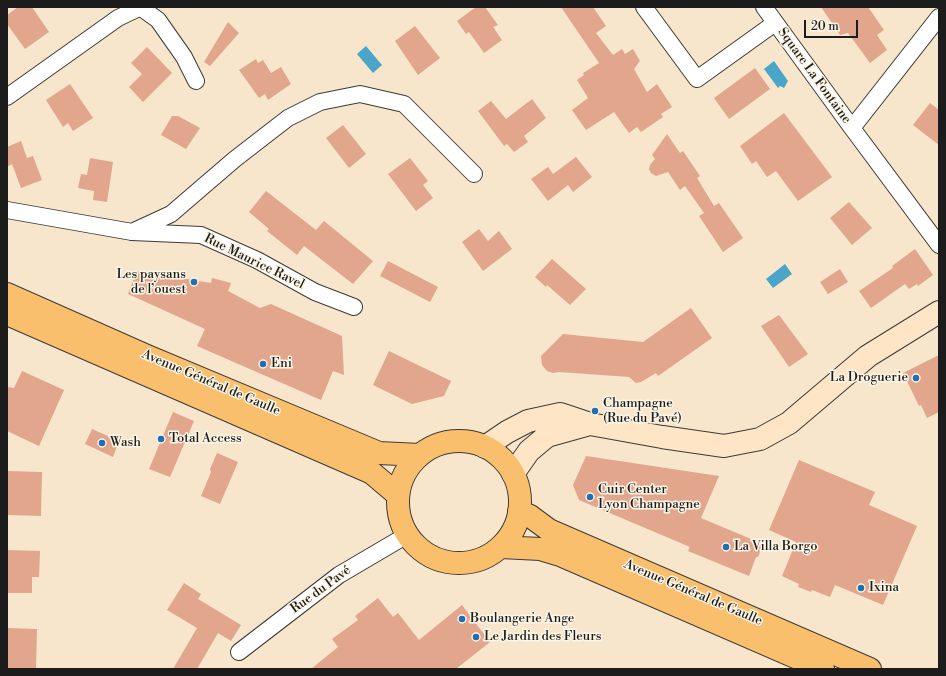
<!DOCTYPE html>
<meta charset="utf-8">
<style>
body{margin:0}
#map{position:relative;width:946px;height:676px;overflow:hidden;background:#f7e6cc;font-family:"Libre Bodoni",serif}
canvas{display:block}
.frame{position:absolute;inset:0;border:8px solid #1c1c1c;pointer-events:none}
.scale{position:absolute;left:804px;top:20px;width:54px;height:18px;box-sizing:border-box;border:2px solid #1c1c1c;border-top:0;padding-left:5px;font-size:12px;line-height:14px;white-space:nowrap;color:#1c1c1c;-webkit-text-stroke:3px #fcf5e5;paint-order:stroke}
</style>
<div id="map">
<canvas width="946" height="676"></canvas>
<div class="frame"></div>
<div class="scale">20 m</div>
</div>
<script>
const ctx = document.querySelector('canvas').getContext('2d');
ctx.lineJoin = 'round';
function fill(path, color) {
  ctx.fillStyle = color;
  ctx.fill(path, 'evenodd');
}
function poly(rows) {
  const path = new Path2D();
  for (const r of rows) {
    if (r.length === 3) {
      path.moveTo(r[0] + r[2], r[1]);
      path.arc(r[0], r[1], r[2], 0, 2 * Math.PI);
      continue;
    }
    path.moveTo(r[0], r[1]);
    for (let i = 2; i < r.length; i += 2) path.lineTo(r[i], r[i + 1]);
  }
  return path;
}
function trace(path, color, width, dash) {
  ctx.strokeStyle = color;
  ctx.lineWidth = width;
  ctx.lineCap = dash ? 'butt' : 'round';
  ctx.setLineDash(dash || []);
  ctx.stroke(path);
}
function write(font, color, halo, rows, align = 'center') {
  ctx.font = font + ' "Libre Bodoni",serif';
  ctx.lineWidth = 3;
  ctx.setLineDash([]);
  ctx.textBaseline = 'middle';
  ctx.strokeStyle = halo;
  ctx.fillStyle = color;
  for (const [text, x, y, turn = 0] of rows) {
    ctx.save();
    ctx.translate(x, y);
    ctx.rotate((+turn || 0) * Math.PI / 180);
    ctx.textAlign = isNaN(turn) ? turn : align;
    if (halo) ctx.strokeText(text, 0, 0);
    ctx.fillText(text, 0, 0);
    ctx.restore();
  }
}
const water = poly([
 [366,46,382,65,373,73,357,54],
 [774,61,788,81,784,88,780,86,778,88,764,69],
 [785,264,792,274,773,288,766,279]
]);
const building = poly([
 [18,7,32,7,49,32,25,49,7,24,7,15],
 [476,7,485,7,498,25,493,27,502,40,484,53,469,32,466,34,457,21],
 [561,7,593,7,606,26,596,33,613,55,622,49,625,54,633,49,640,61,634,69,647,92,657,84,672,107,661,114,663,117,641,132,637,127,629,133,614,112,586,130,572,110,588,98,577,80,584,75,583,73,599,63],
 [821,7,868,7,884,30,877,35,887,50,870,63,848,33,840,35],
 [228,22,239,33,210,66,204,62],
 [415,26,440,58,418,75,395,41],
 [147,47,172,73,143,102,129,87,142,74,131,63],
 [256,59,258,63,263,60,271,73,281,67,291,84,268,100,265,94,259,98,239,70],
 [755,68,770,89,729,119,714,98],
 [70,84,93,118,73,131,68,123,63,127,46,100],
 [532,99,546,118,524,136,528,142,514,152,507,144,504,146,478,111,491,101,506,119],
 [930,103,939,110,939,145,913,125],
 [784,113,832,177,798,201,776,171,767,177,756,161,752,164,740,146],
 [172,116,178,116,200,128,186,149,161,135],
 [343,125,366,154,349,168,326,138],
 [667,134,680,153,683,151,700,176,697,178,714,206,719,203,743,238,723,252,699,216,704,213,685,186,680,190,668,172,656,176,651,173,649,169,650,165,655,159,652,155],
 [21,141,27,158,33,156,42,180,21,188,12,164,7,167,7,147],
 [576,157,592,177,573,192,568,185,548,201,531,179,548,167,553,174],
 [90,158,113,162,107,202,93,200,94,191,78,188,81,174,87,175],
 [410,158,428,181,423,185,433,198,416,211,388,174],
 [266,191,316,230,324,221,373,261,353,284,304,246,297,255,267,231,269,229,249,212],
 [849,202,872,228,852,245,830,218],
 [479,229,488,241,499,231,512,249,483,271,462,242],
 [915,249,933,275,918,286,917,284,909,289,905,284,871,308,859,291,893,268,892,266],
 [552,259,586,289,570,305,547,285,546,287,535,277],
 [388,261,438,287,430,302,380,276],
 [840,269,848,282,828,294,820,282],
 [137,271,211,283,212,278,231,283,228,291,260,308,271,304,342,336,344,375,333,371,321,400,197,346,205,329,128,294],
 [691,308,712,338,658,376,656,373,641,382,636,383,629,377,559,372,553,373,547,371,542,365,541,356,563,334,643,342],
 [779,315,808,354,789,367,761,326],
 [389,351,451,381,444,396,412,404,373,385],
 [939,355,939,412,927,418,921,405,919,406,903,373],
 [22,371,64,390,39,446,7,431,7,387,14,388],
 [173,412,194,421,170,477,149,469],
 [92,429,119,441,113,457,85,444],
 [217,453,238,462,220,504,201,496,211,472,210,469],
 [586,456,719,476,701,518,763,544,758,557,756,557,749,576,688,551,690,547,579,500,573,485],
 [799,460,875,492,869,505,917,526,883,605,835,585,830,597,812,590,811,592,798,587,799,584,782,576,796,542,769,530],
 [7,471,42,472,41,516,7,515],
 [7,550,40,551,39,577,32,577,32,593,7,593],
 [184,583,201,594,198,599,241,625,231,641,218,633,197,669,173,669,197,628,167,610],
 [378,598,393,617,398,613,419,640,462,605,490,642,456,669,311,669,338,647,332,639,358,620,355,616],
 [7,628,37,629,36,669,7,669]
]);
const street = poly([
 [140,7,158,20,184,57,196,81],
 [644,7,697,79,775,23],
 [764,7,852,128],
 [939,17,852,128,939,245],
 [7,97,118,18,141,7],
 [7,210,132,232,201,235,257,260,315,292,354,307],
 [132,232,171,214,235,159,288,118,320,102,360,94,404,104,474,174],
 [239,652,339,575,407,535]
]);
const secondary = poly([
 [485,447,507,432,528,421,560,414,590,424,662,437,724,446,760,439,789,423,868,356,939,312],
 [513,474,529,451,547,436,590,424]
]);
const primary = poly([
 [7,294,147,356,379,453,420,455],
 [7,314,372,473,398,495],
 [459,502,61],
 [519,511,530,516,549,530,870,669],
 [501,547,540,549,560,555,823,669]
]);
const markers = [
 [194,282,4,"#1f6fb2"],
 [263,364,4,"#1f6fb2"],
 [916,378,4,"#1f6fb2"],
 [595,411,4,"#1f6fb2"],
 [161,439,4,"#1f6fb2"],
 [102,443,4,"#1f6fb2"],
 [590,497,4,"#1f6fb2"],
 [726,547,4,"#1f6fb2"],
 [861,588,4,"#1f6fb2"],
 [462,619,4,"#1f6fb2"],
 [476,637,4,"#1f6fb2"]
];
const streetNames = [
 ["Square La Fontaine",814,76,54],
 ["Rue Maurice Ravel",254,262,26],
 ["Avenue Général de Gaulle",211,383,23],
 ["Rue du Pavé",321,590,-36],
 ["Avenue Général de Gaulle",693,593,23]
];
const poiNames = [
 ["Les paysans",186,275,"right"],
 ["de l’ouest",186,290,"right"],
 ["Eni",271,364],
 ["La Droguerie",908,378,"right"],
 ["Champagne",603,404],
 ["(Rue du Pavé)",603,419],
 ["Total Access",169,439],
 ["Wash",110,443],
 ["Cuir Center",598,490],
 ["Lyon Champagne",598,505],
 ["La Villa Borgo",734,547],
 ["Ixina",869,588],
 ["Boulangerie Ange",470,619],
 ["Le Jardin des Fleurs",484,637]
];
fill(water, '#4aa5c8');
fill(building, '#e1a68b');
trace(street, '#3d3a36', 18);
trace(secondary, '#3d3a36', 24);
trace(primary, '#3d3a36', 24);
trace(street, '#fff', 16);
trace(secondary, '#fde5c5', 22);
trace(primary, '#f9bf6d', 22);
for (const [x, y, r, color] of markers) {
  const dot = new Path2D();
  dot.arc(x, y, r, 0, 2 * Math.PI);
  ctx.fillStyle = color;
  ctx.fill(dot);
  trace(dot, '#fcf5e5', 1.5);
}
write('13px', '#1c1c1c', '#fcf5e5', streetNames);
write('13px', '#1c1c1c', '#fcf5e5', poiNames, 'left');
</script>
